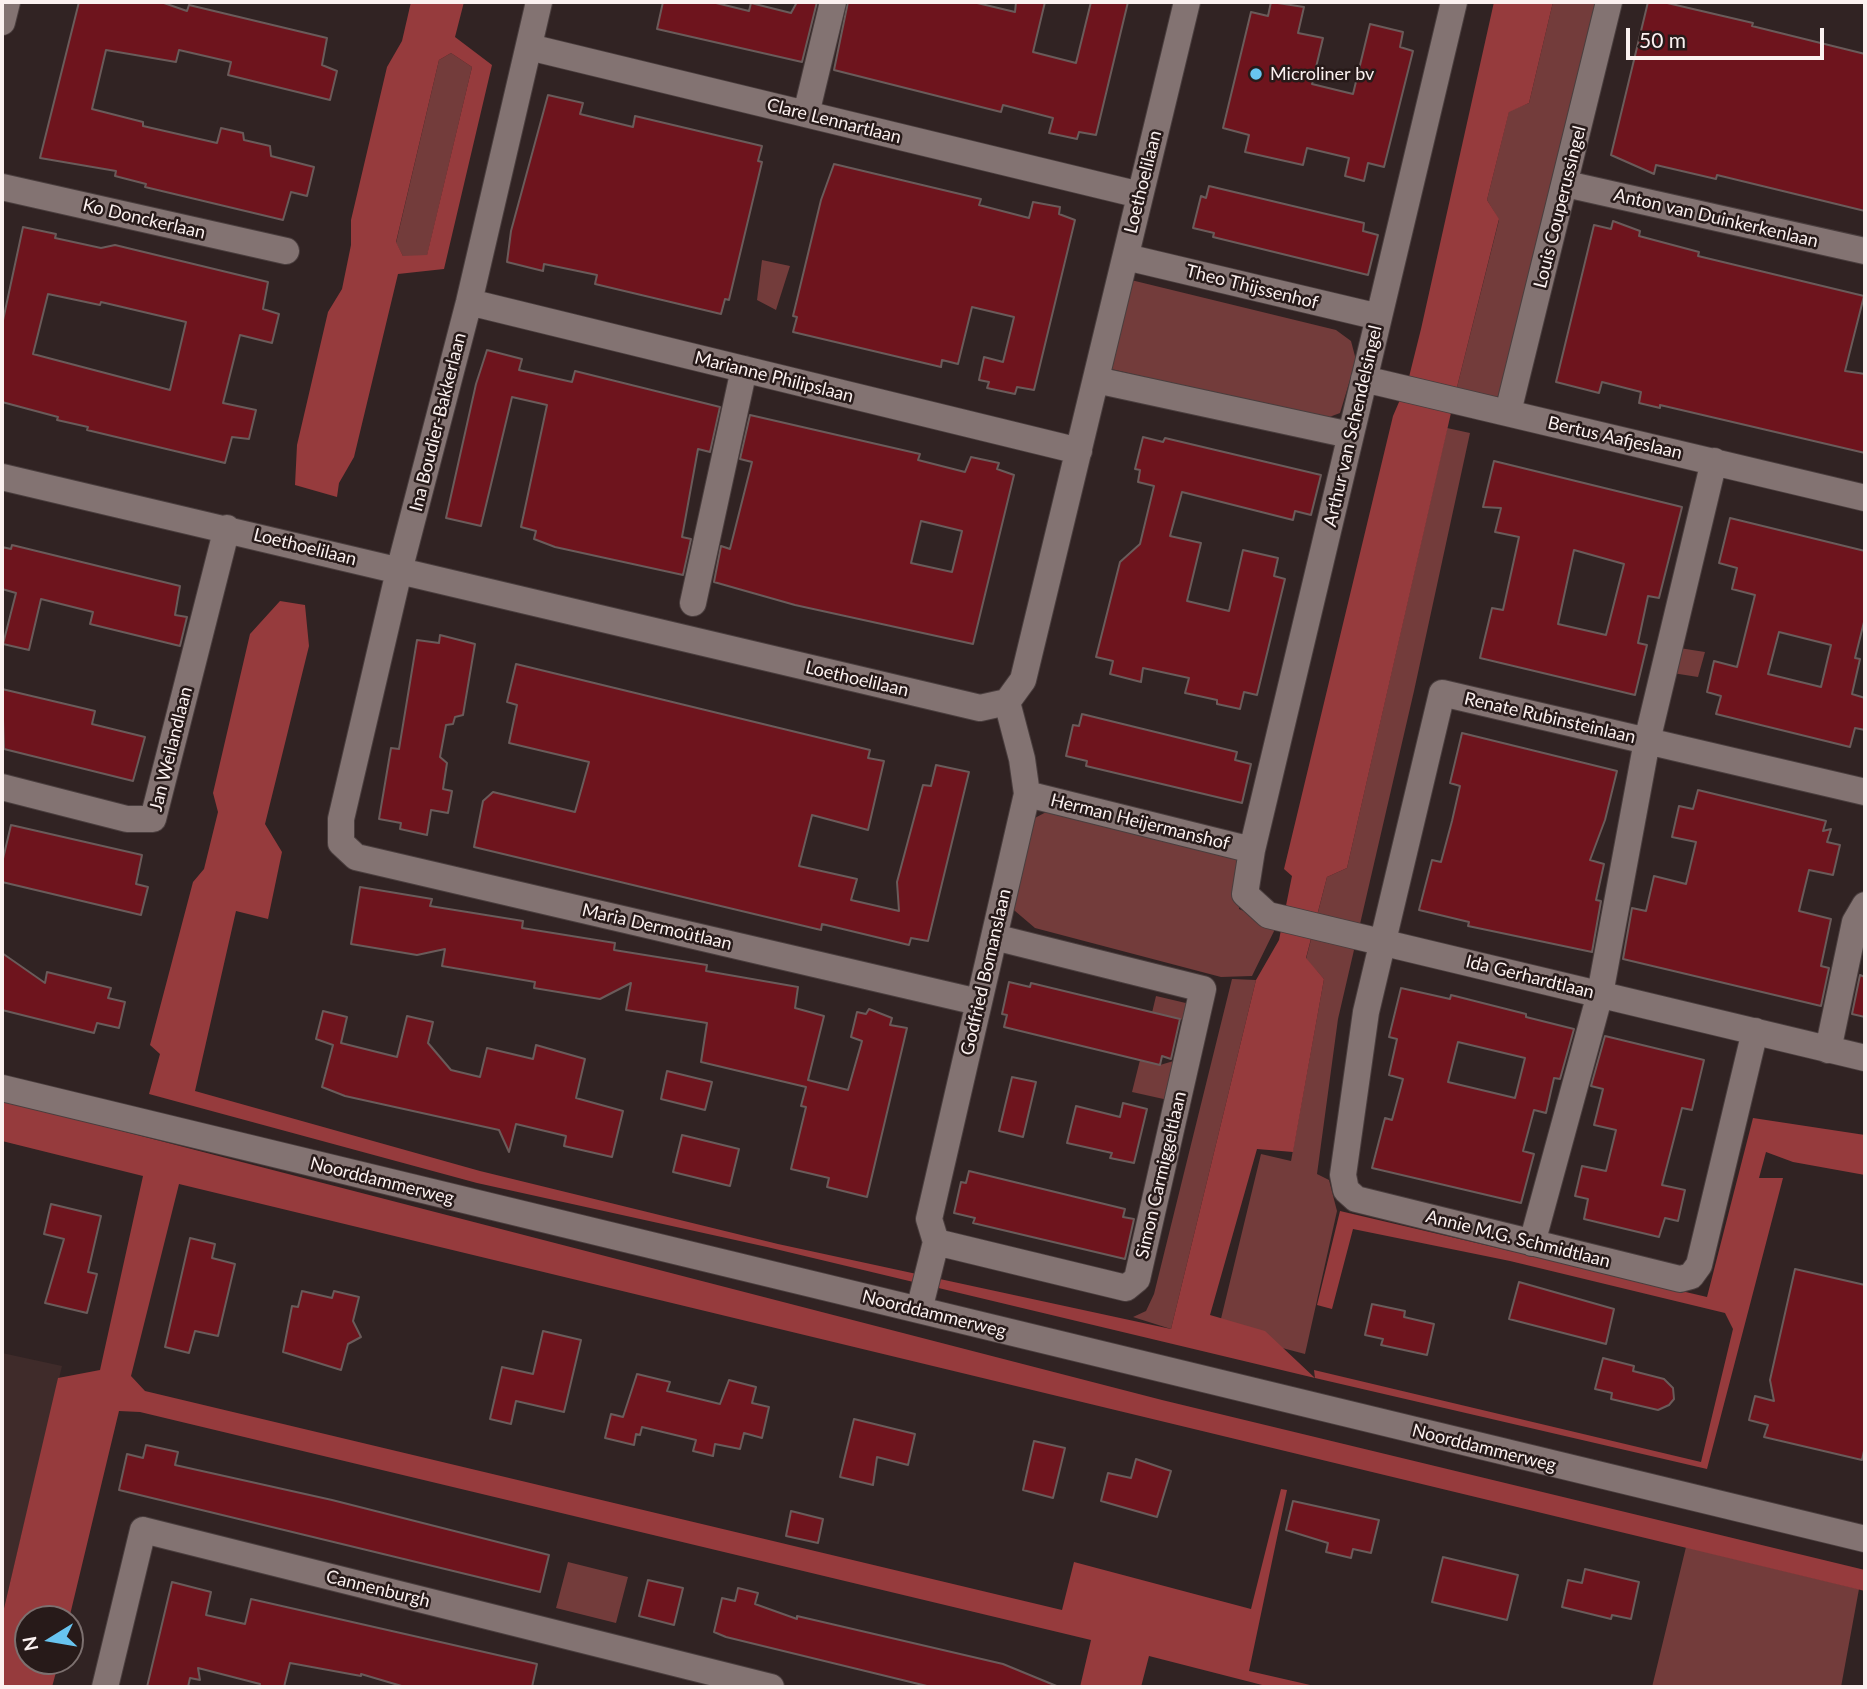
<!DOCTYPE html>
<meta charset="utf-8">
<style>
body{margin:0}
#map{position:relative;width:1867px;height:1689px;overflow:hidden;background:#312323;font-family:Lato,sans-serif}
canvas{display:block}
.frame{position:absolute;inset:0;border:4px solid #fbf1f0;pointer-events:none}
.north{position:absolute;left:14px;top:1605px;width:70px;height:70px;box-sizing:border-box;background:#271a19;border:2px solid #7c706f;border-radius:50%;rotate:259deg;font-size:19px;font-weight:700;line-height:28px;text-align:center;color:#fbf1f0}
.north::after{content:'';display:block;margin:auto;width:24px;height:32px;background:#68c4f0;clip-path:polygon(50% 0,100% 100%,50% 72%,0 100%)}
.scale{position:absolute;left:1626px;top:28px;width:198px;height:32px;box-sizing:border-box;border:4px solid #fbf1f0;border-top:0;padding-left:9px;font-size:21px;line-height:24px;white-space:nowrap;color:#fbf1f0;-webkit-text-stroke:5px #271a19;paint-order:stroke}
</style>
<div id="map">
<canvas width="1867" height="1689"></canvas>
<div class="frame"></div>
<div class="north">N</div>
<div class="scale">50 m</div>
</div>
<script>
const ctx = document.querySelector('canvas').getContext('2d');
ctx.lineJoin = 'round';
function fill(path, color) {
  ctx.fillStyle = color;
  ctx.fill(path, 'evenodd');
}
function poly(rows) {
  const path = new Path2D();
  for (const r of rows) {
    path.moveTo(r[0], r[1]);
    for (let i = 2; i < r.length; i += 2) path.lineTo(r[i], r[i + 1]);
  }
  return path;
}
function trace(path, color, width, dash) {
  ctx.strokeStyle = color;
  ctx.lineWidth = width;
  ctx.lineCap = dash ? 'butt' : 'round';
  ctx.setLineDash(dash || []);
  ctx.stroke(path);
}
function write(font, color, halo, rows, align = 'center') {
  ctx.font = font + ' Lato,sans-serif';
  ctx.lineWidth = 5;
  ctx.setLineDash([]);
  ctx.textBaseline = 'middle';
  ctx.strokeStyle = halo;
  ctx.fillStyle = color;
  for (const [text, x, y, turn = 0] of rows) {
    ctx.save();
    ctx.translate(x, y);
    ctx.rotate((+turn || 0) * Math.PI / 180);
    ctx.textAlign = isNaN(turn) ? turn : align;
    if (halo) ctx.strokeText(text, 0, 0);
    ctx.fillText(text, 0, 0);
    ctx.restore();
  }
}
const built = poly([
 [2,1353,62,1366,2,1617]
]);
const green = poly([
 [1553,2,1600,2,1513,384,1494,400,1456,391,1499,220,1487,200,1509,111,1529,103],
 [451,53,472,67,427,256,403,256,396,243,439,60],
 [762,260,790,266,776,310,757,300],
 [1131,280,1336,330,1351,341,1356,360,1340,413,1324,419,1111,369],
 [1447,428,1470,433,1414,691,1338,1019,1317,1174,1329,1180,1337,1211,1305,1354,1218,1331,1261,1154,1291,1161,1324,979,1306,959,1327,877,1347,868],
 [1673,647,1705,652,1698,677,1666,672],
 [1050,810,1238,856,1239,909,1277,925,1252,976,1221,977,1035,928,1008,905,1031,820],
 [1232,979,1256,980,1171,1329,1133,1317,1146,1311,1154,1294],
 [1156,996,1190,1004,1187,1020,1151,1017],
 [1140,1060,1160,1065,1177,1060,1168,1100,1132,1092],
 [1686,1547,1859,1589,1841,1687,1652,1687],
 [568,1562,628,1577,616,1623,556,1608]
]);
const water = poly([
 [411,2,464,2,455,37,492,65,444,269,398,274,354,457,339,483,337,497,295,485,297,445,328,312,342,289,351,245,351,220,387,67,402,41],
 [451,53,472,67,427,255,403,256,396,242,439,60],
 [1494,2,1553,2,1529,103,1509,112,1487,200,1499,219,1456,391,1347,868,1327,877,1306,958,1324,979,1293,1152,1257,1149,1210,1315,1265,1331,1315,1378,1314,1370,1701,1462,1733,1329,1725,1313,1510,1261,1353,1229,1332,1309,1317,1305,1340,1211,1707,1297,1753,1118,1865,1135,1865,1175,1793,1162,1766,1152,1759,1178,1783,1178,1707,1469,1315,1378,767,1247,477,1183,149,1094,160,1054,150,1045,193,882,204,869,218,812,213,793,250,634,280,601,305,605,309,646,265,824,282,852,268,919,236,911,195,1091,480,1171,778,1244,1171,1329,1256,980,1279,940,1292,876,1284,869,1393,416,1408,381,1421,329],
 [2,1100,1162,1400,1865,1570,1865,1591,179,1184,131,1376,145,1391,1062,1610,1074,1562,1251,1609,1281,1489,1287,1490,1249,1671,1319,1687,1270,1687,1149,1656,1141,1687,1080,1687,1091,1640,140,1412,119,1411,69,1619,28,1619,28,1661,59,1661,52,1687,2,1687,2,1617,58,1378,100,1370,143,1176,2,1141]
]);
const building = poly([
 [79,2,161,2,187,11,189,5,327,38,322,65,337,71,330,100,228,75,231,62,179,50,176,62,106,50,92,109,143,122,143,126,217,143,221,128,243,133,244,140,270,146,271,156,314,167,307,196,291,192,283,220,145,187,146,184,115,176,116,171,40,158,79,2],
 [663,2,712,2,749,11,751,3,791,13,797,2,817,2,802,62,657,29,663,2],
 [848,2,973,2,1015,12,1016,2,1045,2,1033,52,1076,63,1091,2,1128,2,1096,135,1079,132,1077,139,1049,133,1053,118,1003,105,1001,112,834,70,848,2],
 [1271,2,1304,7,1298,33,1323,38,1312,84,1353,94,1370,24,1403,32,1400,47,1413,51,1384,167,1368,163,1364,181,1345,176,1349,158,1307,148,1303,165,1245,152,1249,135,1223,128,1251,12,1268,16,1271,2],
 [1648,2,1663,2,1753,23,1752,26,1865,54,1865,211,1717,175,1716,179,1656,165,1654,174,1611,155,1648,2],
 [548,95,583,103,580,114,633,127,635,116,762,146,758,161,762,162,729,300,725,299,721,314,595,284,597,275,544,264,543,271,507,262,511,231,548,95],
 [834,164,981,199,979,205,1029,218,1033,202,1060,207,1059,214,1075,220,1034,390,1017,387,1015,394,987,388,989,382,979,380,984,357,1003,362,1014,317,972,307,958,364,942,360,941,367,793,332,797,317,793,316,821,200,834,164],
 [1209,186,1364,223,1363,231,1378,235,1368,275,1213,237,1214,233,1193,228,1201,196,1206,198,1209,186],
 [1613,221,1640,231,1639,236,1699,252,1698,256,1864,296,1845,371,1865,374,1865,453,1660,405,1660,408,1639,403,1641,392,1602,382,1599,393,1556,382,1594,225,1611,229,1613,221],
 [23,227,56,234,55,238,101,248,115,245,268,282,263,309,279,314,272,343,240,335,223,403,256,410,249,439,232,437,225,463,87,430,88,427,57,420,58,417,2,402,2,325,23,227],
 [48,294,100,305,101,302,186,322,170,390,33,354,48,294],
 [487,350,522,359,519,370,572,382,575,371,720,407,710,452,698,449,682,537,691,539,683,575,555,547,534,539,536,531,521,527,547,405,512,397,481,526,446,518,476,384,487,350],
 [750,415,920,454,918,460,965,472,971,457,999,463,997,469,1014,475,973,644,795,605,714,582,721,546,730,549,752,462,740,459,750,415],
 [921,521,962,531,952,572,911,563,921,521],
 [1143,437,1163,442,1165,438,1321,475,1311,515,1295,511,1293,520,1182,492,1170,536,1201,543,1187,601,1229,611,1243,550,1278,558,1274,576,1285,579,1257,695,1244,692,1240,709,1217,704,1217,700,1185,693,1189,678,1143,668,1141,682,1110,674,1113,661,1096,657,1120,562,1140,544,1154,486,1138,482,1140,470,1135,469,1143,437],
 [1494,461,1682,507,1659,598,1648,596,1638,643,1647,645,1635,695,1480,658,1492,608,1503,610,1519,537,1495,532,1501,508,1483,507,1494,461],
 [1574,550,1624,564,1606,635,1558,624,1574,550],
 [1730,518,1865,551,1865,618,1855,658,1860,659,1852,694,1865,698,1865,730,1855,728,1850,747,1716,714,1721,696,1707,692,1714,661,1737,667,1755,595,1732,589,1737,568,1719,563,1730,518],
 [1779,632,1831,645,1821,687,1768,674,1779,632],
 [12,545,180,586,175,615,187,617,180,646,90,624,93,612,41,599,29,650,3,644,16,593,2,589,2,547,11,549,12,545],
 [440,635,475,644,463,715,455,717,453,724,446,725,440,757,447,763,443,789,452,791,448,813,431,810,427,835,400,829,401,823,379,819,391,748,399,749,417,640,439,643,440,635],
 [516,664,870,750,868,758,884,761,868,830,812,815,799,866,857,879,851,900,899,911,897,882,923,785,931,786,936,765,969,772,928,941,911,938,909,945,822,924,821,930,474,847,483,801,493,792,575,812,589,762,509,743,517,705,507,702,516,664],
 [2,689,95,711,92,724,145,737,133,781,4,749,2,689],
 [1082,714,1237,752,1235,760,1251,764,1242,803,1086,766,1087,761,1066,756,1073,725,1079,726,1082,714],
 [1462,733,1617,771,1605,820,1590,860,1604,864,1596,900,1601,901,1592,952,1468,926,1469,922,1419,910,1432,860,1441,862,1452,821,1460,786,1450,783,1462,733],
 [1698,790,1826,821,1823,831,1831,829,1827,842,1840,845,1833,875,1809,870,1799,911,1831,919,1821,966,1829,968,1821,1006,1623,959,1632,908,1646,911,1654,876,1686,884,1696,842,1672,837,1679,806,1693,809,1698,790],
 [11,825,142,855,136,884,148,887,141,915,2,882,2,863,11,825],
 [360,887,432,899,430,906,523,921,522,928,615,943,614,950,707,965,706,971,798,987,795,1008,824,1016,808,1080,848,1090,862,1041,851,1037,857,1012,866,1014,869,1009,892,1018,890,1025,907,1028,867,1197,827,1187,829,1178,791,1169,806,1107,801,1106,806,1087,701,1062,707,1023,626,1010,631,983,600,999,534,988,535,982,442,966,445,949,417,955,351,944,360,887],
 [2,953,45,983,47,972,111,988,108,998,125,1002,119,1028,97,1023,94,1033,2,1010,2,953],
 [1860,975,1865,977,1865,1017,1852,1014,1860,975],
 [1009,982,1030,987,1031,983,1180,1019,1171,1059,1162,1056,1160,1065,1004,1027,1007,1015,1002,1014,1009,982],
 [1401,988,1450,999,1451,995,1526,1014,1526,1017,1574,1029,1560,1079,1554,1078,1546,1113,1534,1110,1523,1151,1534,1154,1521,1203,1372,1168,1385,1118,1392,1120,1403,1079,1389,1075,1397,1039,1389,1037,1401,988],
 [1458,1042,1525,1058,1515,1098,1448,1082,1458,1042],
 [323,1011,347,1017,341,1043,397,1057,407,1016,433,1022,428,1043,451,1070,480,1077,487,1048,533,1059,536,1045,585,1059,576,1098,623,1111,612,1157,564,1146,566,1136,516,1124,509,1152,499,1130,345,1096,322,1087,333,1045,316,1039,323,1011],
 [1605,1036,1704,1060,1692,1110,1682,1108,1662,1185,1685,1190,1678,1221,1665,1218,1659,1237,1584,1219,1588,1199,1575,1196,1582,1166,1606,1171,1616,1130,1594,1125,1603,1089,1591,1086,1605,1036],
 [667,1071,712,1082,705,1110,661,1099,667,1071],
 [1012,1077,1036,1082,1023,1137,999,1131,1012,1077],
 [1123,1103,1147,1109,1134,1163,1110,1158,1112,1153,1067,1143,1076,1106,1120,1117,1123,1103],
 [682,1135,739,1149,730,1186,673,1172,682,1135],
 [969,1171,1125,1209,1123,1217,1134,1219,1125,1259,973,1223,975,1218,954,1213,961,1182,966,1183,969,1171],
 [51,1204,101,1216,88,1272,97,1274,87,1313,45,1303,64,1239,44,1234,51,1204],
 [190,1238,215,1244,212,1258,235,1264,218,1336,195,1331,189,1353,165,1347,190,1238],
 [1795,1269,1865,1285,1865,1446,1862,1460,1764,1437,1768,1425,1749,1420,1755,1396,1774,1401,1770,1380,1795,1269],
 [1519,1282,1614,1309,1606,1344,1509,1319,1519,1282],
 [302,1291,332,1298,334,1291,359,1297,353,1321,361,1337,348,1344,341,1370,283,1352,292,1306,298,1307,302,1291],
 [1372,1304,1405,1311,1404,1317,1434,1324,1427,1355,1381,1345,1383,1339,1365,1335,1372,1304],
 [543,1331,581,1340,564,1412,516,1401,511,1424,490,1419,502,1367,533,1374,543,1331],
 [1603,1358,1634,1366,1633,1371,1664,1379,1673,1388,1674,1399,1669,1405,1658,1410,1611,1399,1612,1393,1595,1389,1603,1358],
 [637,1374,670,1382,667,1391,720,1404,729,1380,756,1387,752,1403,769,1407,762,1438,744,1433,740,1449,715,1444,713,1456,693,1451,696,1440,642,1427,640,1435,636,1434,634,1445,605,1438,611,1414,623,1417,637,1374],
 [854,1419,915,1434,908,1465,877,1457,873,1485,840,1477,854,1419],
 [1034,1441,1065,1448,1053,1498,1023,1490,1034,1441],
 [146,1445,178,1452,175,1465,332,1500,549,1555,540,1592,119,1490,127,1454,143,1458,146,1445],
 [1136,1459,1171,1471,1157,1517,1101,1501,1108,1473,1131,1478,1136,1459],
 [1293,1501,1379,1520,1371,1553,1353,1549,1351,1558,1326,1552,1328,1543,1286,1530,1293,1501],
 [791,1511,823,1519,818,1543,786,1536,791,1511],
 [1443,1557,1518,1575,1507,1620,1432,1602,1443,1557],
 [1585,1569,1639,1582,1631,1619,1612,1615,1611,1619,1562,1607,1568,1580,1582,1583,1585,1569],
 [648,1580,683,1588,674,1625,639,1616,648,1580],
 [172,1582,211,1592,206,1615,245,1624,251,1599,537,1664,532,1687,405,1687,361,1674,361,1676,290,1663,284,1687,259,1687,260,1684,198,1668,200,1680,190,1678,188,1687,147,1687,172,1582],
 [738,1588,758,1593,755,1604,797,1619,797,1616,1003,1664,1059,1687,931,1687,726,1637,714,1632,722,1598,735,1601,738,1588]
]);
const minor = poly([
 [539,2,469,302,399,571,341,819,341,843,356,857,978,1002],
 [1454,2,1252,850,1245,894,1268,915,1865,1058],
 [2,22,7,2],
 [529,47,1140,195],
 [806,114,833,2],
 [1566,184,1865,251],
 [2,187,286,251],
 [1126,257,1379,317],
 [469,302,1079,451],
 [1364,379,1865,498],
 [1096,380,1350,435],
 [1508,412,1609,2],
 [2,477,980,708,1007,702,1023,680,1187,2],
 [693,603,744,369],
 [2,787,127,819,153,819,227,528],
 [1027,794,1252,850],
 [1755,1031,1699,1265,1691,1276,1680,1279,1356,1199,1346,1190,1343,1175,1366,1012,1442,693,1865,792],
 [1828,1050,1855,922,1865,905],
 [2,1088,1865,1539],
 [936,1242,1126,1288,1137,1279,1203,989,994,937],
 [936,1242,929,1219,1027,794,1022,759,1007,702],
 [1532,1243,1600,994,1647,741,1714,461],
 [919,1310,936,1242],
 [105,1687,143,1530,771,1687]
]);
const markers = [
 [1256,74,7,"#68c4f0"]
];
const poiNames = [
 ["Microliner bv",1270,74]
];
const streetNames = [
 ["Clare Lennartlaan",834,121,14],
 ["Loethoelilaan",1143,182,-76],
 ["Louis Couperussingel",1560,207,-76],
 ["Anton van Duinkerkenlaan",1716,218,13],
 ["Ko Donckerlaan",144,219,13],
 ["Theo Thijssenhof",1252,287,14],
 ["Marianne Philipslaan",774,377,14],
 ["Ina Boudier-Bakkerlaan",438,422,-76],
 ["Arthur van Schendelsingel",1353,426,-77],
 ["Bertus Aafjeslaan",1615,438,13],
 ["Loethoelilaan",305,547,14],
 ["Loethoelilaan",857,679,13],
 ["Renate Rubinsteinlaan",1550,718,13],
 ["Jan Weilandlaan",171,749,-76],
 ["Herman Heijermanshof",1140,822,14],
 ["Maria Dermoûtlaan",657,927,13],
 ["Godfried Bomanslaan",986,972,-77],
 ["Ida Gerhardtlaan",1530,977,14],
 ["Simon Carmiggeltlaan",1161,1175,-77],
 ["Noorddammerweg",382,1181,14],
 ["Annie M.G. Schmidtlaan",1518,1239,14],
 ["Noorddammerweg",934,1314,14],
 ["Noorddammerweg",1484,1448,14],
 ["Cannenburgh",378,1589,14]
];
fill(built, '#3f2b2a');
fill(green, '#733c3b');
fill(water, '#963b3d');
fill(building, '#6e141d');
trace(building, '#6a5b5a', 2);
trace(minor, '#4a3e3e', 28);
trace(minor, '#837372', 26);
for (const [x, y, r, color] of markers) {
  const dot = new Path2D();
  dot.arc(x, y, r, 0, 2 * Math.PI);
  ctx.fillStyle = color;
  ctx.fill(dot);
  trace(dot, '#271a19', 2.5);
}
write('18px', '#fbf1f0', '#271a19', poiNames, 'left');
write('18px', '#fbf1f0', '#271a19', streetNames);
</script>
